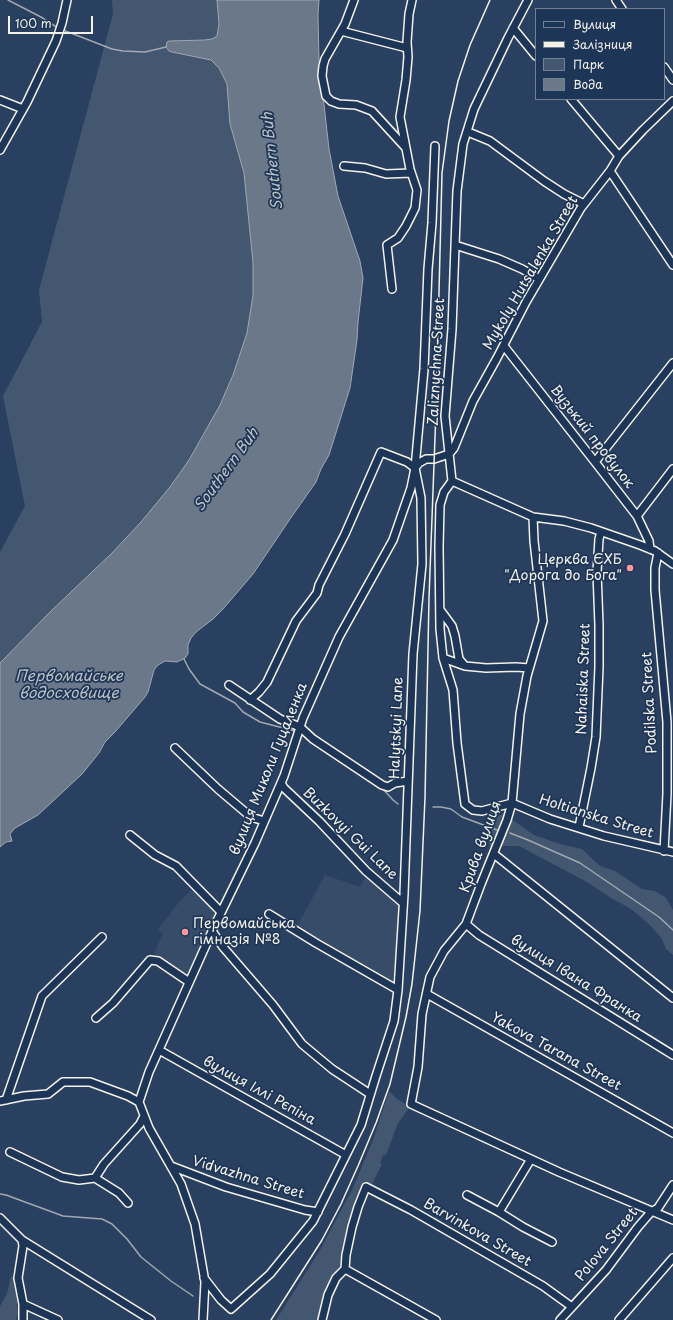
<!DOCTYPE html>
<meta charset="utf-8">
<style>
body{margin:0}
#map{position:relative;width:673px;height:1320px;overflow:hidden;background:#2a4060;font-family:"Playpen Sans",sans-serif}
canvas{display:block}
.legend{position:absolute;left:535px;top:8px;width:130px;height:92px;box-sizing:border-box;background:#1d3557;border:1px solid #738091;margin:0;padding:5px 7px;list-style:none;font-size:12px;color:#f4f1e8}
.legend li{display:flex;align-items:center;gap:8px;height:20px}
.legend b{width:20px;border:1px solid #738091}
.scale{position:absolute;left:8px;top:16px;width:85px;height:18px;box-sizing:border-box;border:2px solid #f4f1e8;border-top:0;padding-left:5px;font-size:12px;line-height:14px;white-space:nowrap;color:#f4f1e8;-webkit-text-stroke:3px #1d3557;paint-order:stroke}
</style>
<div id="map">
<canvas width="673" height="1320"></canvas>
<ul class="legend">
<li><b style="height:5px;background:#1d3557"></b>Вулиця</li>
<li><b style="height:5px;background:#f4f1e8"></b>Залізниця</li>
<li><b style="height:11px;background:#445771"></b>Парк</li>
<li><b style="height:11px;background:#6a788a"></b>Вода</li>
</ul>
<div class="scale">100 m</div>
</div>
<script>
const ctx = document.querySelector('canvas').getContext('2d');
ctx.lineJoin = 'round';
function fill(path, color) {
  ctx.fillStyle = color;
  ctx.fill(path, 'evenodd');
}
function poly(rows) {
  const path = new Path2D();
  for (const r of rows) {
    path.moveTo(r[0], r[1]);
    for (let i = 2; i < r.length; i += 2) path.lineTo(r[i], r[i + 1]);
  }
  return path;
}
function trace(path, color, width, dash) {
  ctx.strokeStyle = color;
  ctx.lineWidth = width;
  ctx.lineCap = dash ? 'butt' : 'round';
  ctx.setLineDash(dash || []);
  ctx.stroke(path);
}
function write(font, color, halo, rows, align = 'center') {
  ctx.font = font + ' "Playpen Sans",sans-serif';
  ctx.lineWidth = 3.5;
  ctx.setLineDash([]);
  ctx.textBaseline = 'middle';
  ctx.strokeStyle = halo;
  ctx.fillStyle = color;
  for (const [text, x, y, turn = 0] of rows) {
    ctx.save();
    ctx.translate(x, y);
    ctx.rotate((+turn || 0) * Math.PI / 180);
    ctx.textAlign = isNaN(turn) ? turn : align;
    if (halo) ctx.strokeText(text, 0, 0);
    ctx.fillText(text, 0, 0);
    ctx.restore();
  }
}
const built = poly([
 [325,875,360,887,366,875,400,905,393,982,295,930],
 [192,889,216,914,189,975,185,975,165,963,154,953,163,934,158,930,159,928,180,901]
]);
const green = poly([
 [112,0,217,0,219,24,217,36,212,39,205,40,169,41,167,49,172,52,211,60,219,68,227,84,230,124,244,173,253,263,253,295,247,333,233,375,220,405,189,460,170,487,141,522,112,553,50,612,0,663,0,552,25,506,3,396,42,322,39,290,113,14],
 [503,813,534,835,560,844,582,849,600,866,615,871,642,889,655,891,666,898,673,910,673,955,666,949,662,939,650,925,631,909,611,898,587,882,519,846,490,846,482,827],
 [389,1091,397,1099,410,1107,398,1123,386,1155,383,1155,380,1163,382,1164,371,1186,363,1183,342,1263,319,1320,276,1320,320,1250,352,1190,373,1140],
 [11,1276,15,1278,18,1313,16,1320,0,1320,0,1306,7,1294]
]);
const water = poly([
 [217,0,319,0,318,15,319,60,329,149,338,196,360,261,363,278,358,322,357,340,350,388,329,455,321,469,316,482,290,519,253,574,223,609,213,619,196,632,191,638,188,645,188,654,185,658,177,662,165,661,158,665,154,670,148,692,145,697,115,732,105,742,99,753,82,774,38,815,15,828,10,834,12,841,6,842,0,847,0,663,50,612,112,553,141,522,170,487,189,460,220,405,233,375,247,333,253,295,253,263,244,173,230,124,227,84,219,68,211,60,172,52,169,51,166,47,167,42,169,41,205,40,212,39,217,36,219,24,217,0]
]);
const stream = poly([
 [8,0,41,17,58,28],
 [63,30,112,49,123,51,145,52,166,47],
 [184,659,189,669,200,684,235,703,243,712,260,722,295,731],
 [304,736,309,740],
 [319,747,352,769],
 [382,788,393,800,398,804],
 [433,807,441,807,451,809,462,817,497,830],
 [510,833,528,840,580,863,659,917,673,930],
 [0,1194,6,1195,63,1216,102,1219,112,1224,127,1239,141,1257,171,1281,193,1296]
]);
const minor = poly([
 [354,0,345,24,325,59,323,66,322,76,326,96,331,101,339,104,356,105,372,111,405,147],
 [528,0,508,38,474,109,463,144,457,191,452,329,445,416,452,481,444,492,440,505,439,547,440,629,443,658,453,690,457,743,465,804,473,810,482,811,512,803,550,819,604,836,673,852],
 [616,0,622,9],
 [513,28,536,56],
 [341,31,407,48],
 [664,67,673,80],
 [571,99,619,156],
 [0,100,23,109],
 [468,132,490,141,544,181,564,194,584,204],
 [0,150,27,102,56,41,62,23,67,0],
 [344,166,365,168,386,174,411,173],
 [610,171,673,265],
 [455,245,499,259,522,269,539,279],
 [392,289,387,245,398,238,406,226,415,208,417,190,410,169,400,117,406,80,408,57,407,42,409,14,412,0],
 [504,346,595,462,637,516,649,541,650,549],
 [595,462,673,363],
 [452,481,533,517,564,521,591,528,640,545,655,551,673,564],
 [637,516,673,469],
 [533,517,534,541,543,621,527,676,520,714,512,803,507,820,481,884,466,924,444,951,430,977,422,1014,418,1067,411,1104,559,1172,673,1220],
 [658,553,655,568,655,590,667,722,667,794,664,851],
 [441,611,452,626,455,636,459,659,464,665],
 [443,658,465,666,486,668,516,667,529,668],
 [229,685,280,719,300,727,313,739,382,785,388,787,395,783,408,781],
 [250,700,259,692,267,682,296,621,317,593,319,585,345,534,381,452,407,462,415,468],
 [175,748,218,789,251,817,264,821],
 [281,783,284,788,319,821,366,871,403,903],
 [579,827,591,768,596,737,599,667,599,625,597,572,599,539,601,532],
 [130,835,155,855,176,866,221,912],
 [494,854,673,998],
 [269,914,316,943,398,990],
 [466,924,479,935,673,1055],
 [212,931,223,947,273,1005,302,1044,332,1069,370,1094],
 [427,994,673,1133],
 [96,1018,113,1003,150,960,158,961,189,982],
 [159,1050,346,1155],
 [6,1100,42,996,102,937],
 [0,1101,24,1096,48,1094,63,1082,90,1082,128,1096,139,1102],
 [10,1152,62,1177,79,1180,95,1178,104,1164,140,1124,144,1116],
 [171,1166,226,1187,305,1210,318,1212],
 [95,1178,119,1193,128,1203],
 [467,1195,499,1212,523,1227,552,1242],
 [499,1212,531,1159],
 [0,1218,22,1240,151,1320],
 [22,1240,23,1246,18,1278,23,1304,23,1320],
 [345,1269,436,1320],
 [204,1278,221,1300,231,1309,270,1274,313,1221,361,1125,376,1076,394,1021,398,990,404,894,413,654,422,564,421,498,415,468,424,369,428,269,432,223,435,146],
 [23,1304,58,1320],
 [203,1320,205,1282,195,1224,181,1184,149,1128,139,1102,149,1072,214,927,255,843,284,776,303,718,339,637,393,540,411,488,415,468,419,463,426,459,434,459,449,454,454,448,473,401,497,358,526,302,581,208,610,171,619,156,643,130,673,101],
 [322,1320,328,1295,336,1278,345,1269,346,1255,352,1227,358,1207,366,1187,411,1210,543,1286,572,1307],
 [560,1320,606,1270,638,1227,651,1212,658,1208,673,1185],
 [619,1320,673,1258]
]);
const rail = poly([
 [271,1320,322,1240,341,1204,358,1166,376,1123,390,1084,406,1017,412,984,420,911,425,798,429,598,436,411,442,173,449,121,458,81,470,45,490,0]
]);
const markers = [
 [630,568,4,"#ff9aa2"],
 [185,932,4,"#ff9aa2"]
];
const streetNames = [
 ["Mykoly Hutsalenka Street",531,273,-60],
 ["Zaliznychna Street",437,362,-87],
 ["Вузький провулок",592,437,52],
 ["Nahaiska Street",584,679,-88],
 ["Podilska Street",650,703,-93],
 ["Halytskyi Lane",397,728,-88],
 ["вулиця Миколи Гуцаленка",269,769,-68],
 ["Holtianska Street",596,817,17],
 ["Buzkovyi Gui Lane",350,834,44],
 ["Крива вулиця",481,847,-70],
 ["вулиця Івана Франка",576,979,32],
 ["Yakova Tarana Street",556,1052,29],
 ["вулиця Іллі Рєпіна",259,1091,29],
 ["Vidvazhna Street",248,1178,17],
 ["Barvinkova Street",477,1233,30],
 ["Polova Street",607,1245,-51]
];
const poiNames = [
 ["Церква ЄХБ",622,560],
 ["\"Дорога до Бога\"",622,576],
 ["Первомайська",193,924,"left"],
 ["гімназія №8",193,940,"left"]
];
const waterNames = [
 ["Southern Buh",273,161,-96],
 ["Southern Buh",227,470,-54],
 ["Первомайське",69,677],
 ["водосховище",69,694]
];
fill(built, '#374c69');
fill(green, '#445771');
fill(water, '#6a788a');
trace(water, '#a1a8b0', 1);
trace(stream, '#a1a8b0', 1.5);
trace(minor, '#f4f1e8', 10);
trace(minor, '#1d3557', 7);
trace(rail, '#f4f1e8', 1.5);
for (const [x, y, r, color] of markers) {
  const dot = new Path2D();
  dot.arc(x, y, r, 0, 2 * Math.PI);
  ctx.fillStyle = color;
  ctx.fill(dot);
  trace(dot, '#1d3557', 1.5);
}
write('14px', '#f4f1e8', '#1d3557', streetNames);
write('14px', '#f4f1e8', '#1d3557', poiNames, 'right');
write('italic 15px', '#bdc1c2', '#1d3557', waterNames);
</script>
